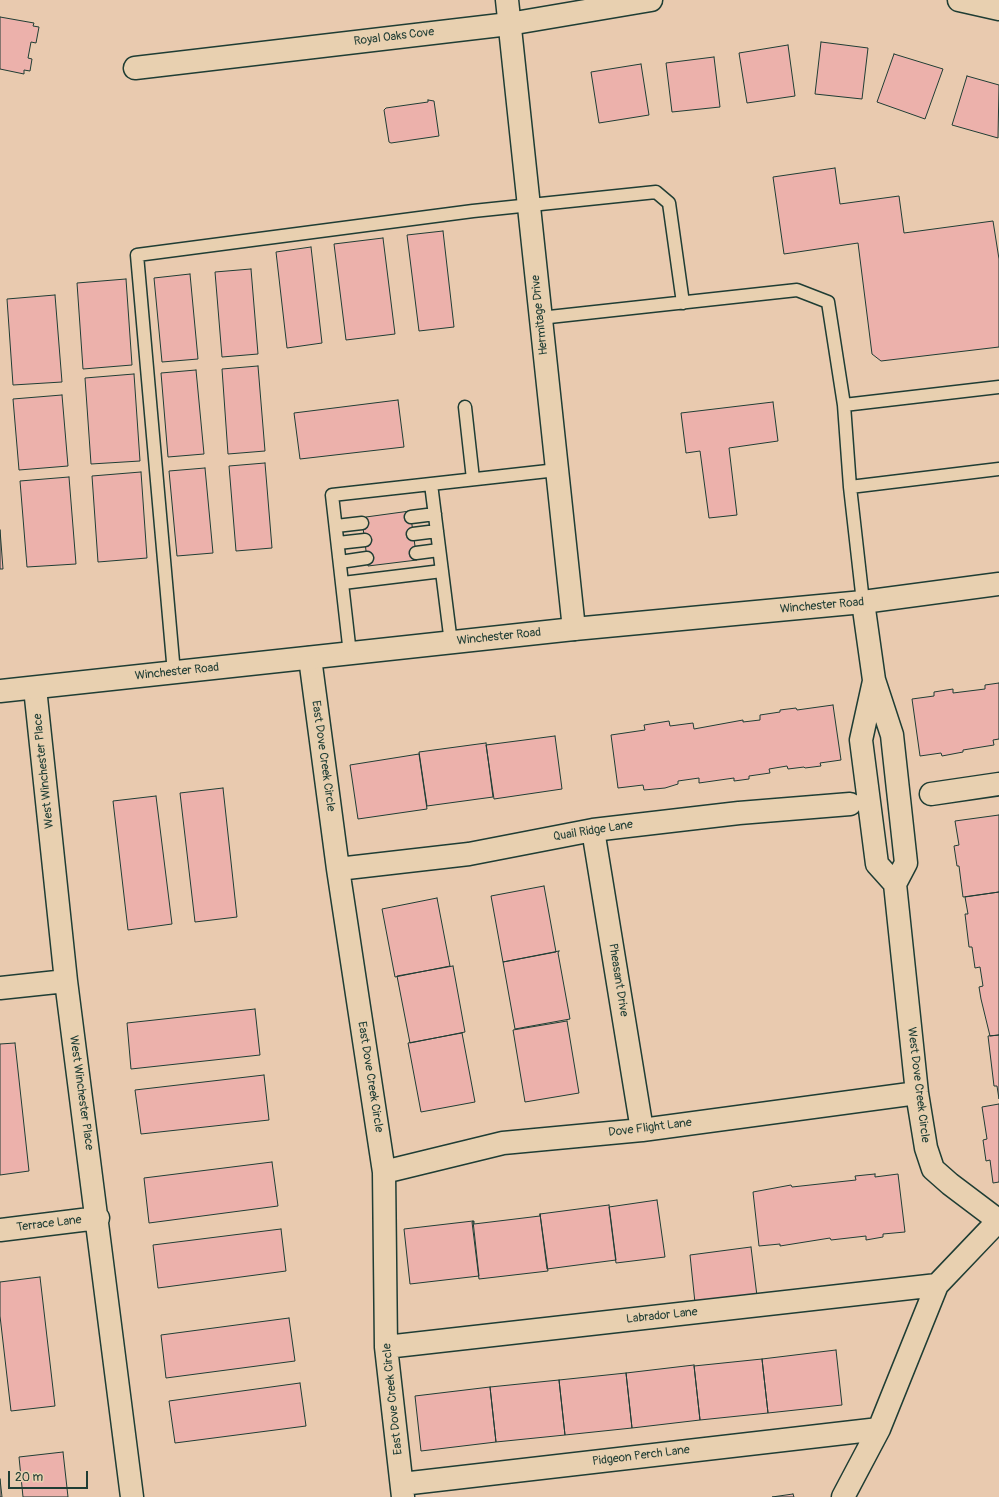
<!DOCTYPE html>
<style>
body{margin:0}
#map{position:relative;width:999px;height:1497px;overflow:hidden;background:#e9caaf;font-family:Pangolin,sans-serif}
canvas{display:block}
.scale{position:absolute;left:8px;top:1471px;width:80px;height:18px;box-sizing:border-box;border:2px solid #1f3d34;border-top:0;padding-left:5px;font-size:12px;line-height:14px;white-space:nowrap;color:#1f3d34;-webkit-text-stroke:3px #e8d0b0;paint-order:stroke}
</style>
<div id="map">
<canvas width="999" height="1497"></canvas>
<div class="scale">20 m</div>
</div>
<script>
const ctx = document.querySelector('canvas').getContext('2d');
ctx.lineJoin = 'round';
function fill(path, color) {
  ctx.fillStyle = color;
  ctx.fill(path, 'evenodd');
}
function poly(rows) {
  const path = new Path2D();
  for (const r of rows) {
    path.moveTo(r[0], r[1]);
    for (let i = 2; i < r.length; i += 2) path.lineTo(r[i], r[i + 1]);
  }
  return path;
}
function trace(path, color, width, dash) {
  ctx.strokeStyle = color;
  ctx.lineWidth = width;
  ctx.lineCap = dash ? 'butt' : 'round';
  ctx.setLineDash(dash || []);
  ctx.stroke(path);
}
function write(font, color, halo, rows, align = 'center') {
  ctx.font = font + ' Pangolin,sans-serif';
  ctx.lineWidth = 4;
  ctx.setLineDash([]);
  ctx.textBaseline = 'middle';
  ctx.strokeStyle = halo;
  ctx.fillStyle = color;
  for (const [text, x, y, turn = 0] of rows) {
    ctx.save();
    ctx.translate(x, y);
    ctx.rotate((+turn || 0) * Math.PI / 180);
    ctx.textAlign = isNaN(turn) ? turn : align;
    if (halo) ctx.strokeText(text, 0, 0);
    ctx.fillText(text, 0, 0);
    ctx.restore();
  }
}
const building = poly([
 [0,17,34,23,33,26,39,27,36,43,31,42,28,58,32,59,30,71,24,70,24,74,0,69,0,17],
 [821,42,868,48,862,99,815,94,821,42],
 [788,45,795,96,747,103,739,53,788,45],
 [894,54,943,69,925,119,877,102,894,54],
 [714,57,720,107,672,112,666,63,714,57],
 [641,64,649,115,599,123,591,72,641,64],
 [967,76,999,85,998,138,952,125,967,76],
 [428,100,434,101,439,136,391,143,389,142,384,110,386,108,428,102,428,100],
 [835,168,840,204,899,196,904,233,993,221,999,259,999,347,881,361,872,354,858,243,784,254,773,177,835,168],
 [443,231,454,327,419,331,407,235,443,231],
 [383,238,395,334,346,340,334,244,383,238],
 [311,247,322,343,287,348,276,252,311,247],
 [251,269,258,354,222,357,215,272,251,269],
 [190,274,198,359,162,362,154,278,190,274],
 [126,279,132,365,83,369,77,283,126,279],
 [55,295,62,382,13,385,7,299,55,295],
 [258,366,265,451,228,454,222,369,258,366],
 [196,370,204,454,168,457,161,373,196,370],
 [134,374,140,461,91,464,85,378,134,374],
 [62,395,68,466,19,470,13,399,62,395],
 [398,400,404,447,300,459,294,413,398,400],
 [773,402,778,441,729,448,737,515,709,518,700,451,686,453,681,413,773,402],
 [265,463,272,548,236,551,229,466,265,463],
 [205,468,213,553,177,556,169,471,205,468],
 [141,472,147,558,98,562,92,476,141,472],
 [69,477,76,564,27,567,20,481,69,477],
 [410,511,417,560,368,566,362,520,366,517,410,511],
 [0,530,3,569,0,569,0,530],
 [999,683,999,739,993,740,994,745,963,750,963,752,942,756,941,753,920,756,912,699,934,696,934,692,953,689,953,693,985,689,985,685,999,683],
 [833,705,841,760,820,763,821,766,805,768,804,767,788,769,787,766,769,769,770,773,749,776,749,779,734,781,734,778,699,783,699,778,678,781,678,784,665,788,644,790,643,785,618,788,611,735,645,730,644,725,669,721,670,726,693,723,694,729,743,720,743,722,760,720,760,715,780,712,780,710,796,708,797,710,833,705],
 [555,736,562,789,494,799,486,745,555,736],
 [486,743,493,797,427,806,419,752,486,743],
 [419,754,427,809,358,819,350,765,419,754],
 [223,788,237,917,195,922,180,793,223,788],
 [156,796,172,924,128,930,113,801,156,796],
 [999,815,999,892,963,897,959,866,957,866,954,846,959,845,955,821,999,815],
 [544,886,556,952,503,962,491,896,544,886],
 [999,892,999,1035,990,1036,981,999,979,987,983,986,980,967,975,968,972,947,969,947,965,914,968,914,965,897,999,892],
 [437,898,450,966,395,977,382,909,437,898],
 [559,951,558,953,570,1019,515,1029,503,962,559,951],
 [453,966,465,1032,410,1043,397,976,453,966],
 [255,1009,260,1055,131,1069,127,1023,255,1009],
 [567,1021,579,1093,525,1102,513,1030,567,1021],
 [462,1033,475,1102,421,1112,408,1043,462,1033],
 [999,1035,999,1099,997,1086,994,1086,988,1036,999,1035],
 [15,1043,29,1171,0,1175,0,1044,15,1043],
 [264,1075,269,1120,141,1134,135,1090,264,1075],
 [999,1104,999,1182,993,1183,990,1160,986,1161,983,1140,987,1139,982,1107,999,1104],
 [272,1162,278,1206,149,1223,144,1178,272,1162],
 [875,1174,875,1177,898,1174,905,1232,883,1234,883,1237,866,1240,866,1236,831,1240,830,1238,780,1246,780,1244,759,1246,753,1192,791,1185,792,1187,856,1180,855,1176,875,1174],
 [657,1200,665,1257,616,1263,609,1207,657,1200],
 [609,1205,616,1260,547,1269,540,1214,609,1205],
 [540,1214,548,1271,479,1279,472,1222,474,1221,474,1224,540,1216,540,1214],
 [473,1221,479,1276,410,1284,404,1229,473,1221],
 [281,1229,286,1271,158,1288,153,1245,281,1229],
 [751,1247,757,1296,695,1303,690,1255,751,1247],
 [40,1277,55,1406,11,1411,0,1316,0,1282,40,1277],
 [289,1318,295,1361,166,1378,161,1335,289,1318],
 [836,1350,842,1405,768,1413,762,1359,836,1350],
 [762,1359,768,1413,700,1420,694,1366,762,1359],
 [694,1365,700,1420,632,1428,626,1373,694,1365],
 [626,1373,632,1428,565,1435,559,1380,626,1373],
 [559,1380,565,1435,496,1442,490,1387,559,1380],
 [300,1383,306,1426,175,1443,169,1401,300,1383],
 [490,1387,496,1442,421,1451,415,1396,490,1387],
 [63,1452,68,1497,23,1497,19,1457,63,1452],
 [0,1479,2,1497,0,1497,0,1479],
 [793,1494,794,1497,772,1497,793,1494]
]);
const service = poly([
 [540,318,797,290,828,302,844,405,850,487,863,602],
 [844,405,999,387],
 [465,407,473,479],
 [431,484,557,470],
 [850,487,999,469],
 [411,517,435,514],
 [336,526,362,523],
 [413,534,437,531],
 [338,543,365,540],
 [416,553,439,550],
 [340,562,367,558],
 [343,583,442,571],
 [350,654,332,495,431,484,451,643],
 [174,673,137,255,473,211,656,192,669,203,683,303]
]);
const minor = poly([
 [507,0,574,629],
 [959,0,999,9],
 [135,68,509,24,651,0],
 [863,602,874,680,892,735,906,863,895,884,917,1093,926,1148,933,1169,950,1184,999,1221],
 [310,658,338,869,384,1172,386,1347,403,1497],
 [874,681,861,740,877,864,895,884],
 [35,688,66,981,132,1497],
 [931,794,999,784],
 [593,830,642,1130],
 [338,869,469,854,593,830,739,813,850,804],
 [0,988,66,981],
 [384,1172,503,1143,642,1130,917,1093],
 [0,1230,98,1218],
 [386,1347,937,1285],
 [402,1484,879,1429],
 [843,1497,879,1429,937,1285,999,1220]
]);
const primary = poly([
 [0,691,574,629,863,602,999,584]
]);
const streetNames = [
 ["Royal Oaks Cove",394,37,-7],
 ["Hermitage Drive",540,315,-96],
 ["Winchester Road",822,606,-5],
 ["Winchester Road",499,637,-6],
 ["Winchester Road",177,672,-6],
 ["East Dove Creek Circle",323,756,82],
 ["West Winchester Place",44,771,-96],
 ["Quail Ridge Lane",593,831,-9],
 ["Pheasant Drive",618,980,81],
 ["East Dove Creek Circle",370,1077,81],
 ["West Dove Creek Circle",918,1085,83],
 ["West Winchester Place",81,1093,82],
 ["Dove Flight Lane",650,1128,-7],
 ["Terrace Lane",49,1224,-7],
 ["Labrador Lane",662,1316,-6],
 ["East Dove Creek Circle",393,1399,-96],
 ["Pidgeon Perch Lane",641,1456,-7]
];
fill(building, '#ecb1ab');
trace(building, '#1f3d34', 1);
trace(service, '#1f3d34', 15);
trace(minor, '#1f3d34', 25);
trace(primary, '#1f3d34', 25);
trace(service, '#e8d0b0', 12);
trace(minor, '#e8d0b0', 22);
trace(primary, '#e8d0b0', 22);
write('12px', '#1f3d34', '#e8d0b0', streetNames);
</script>
